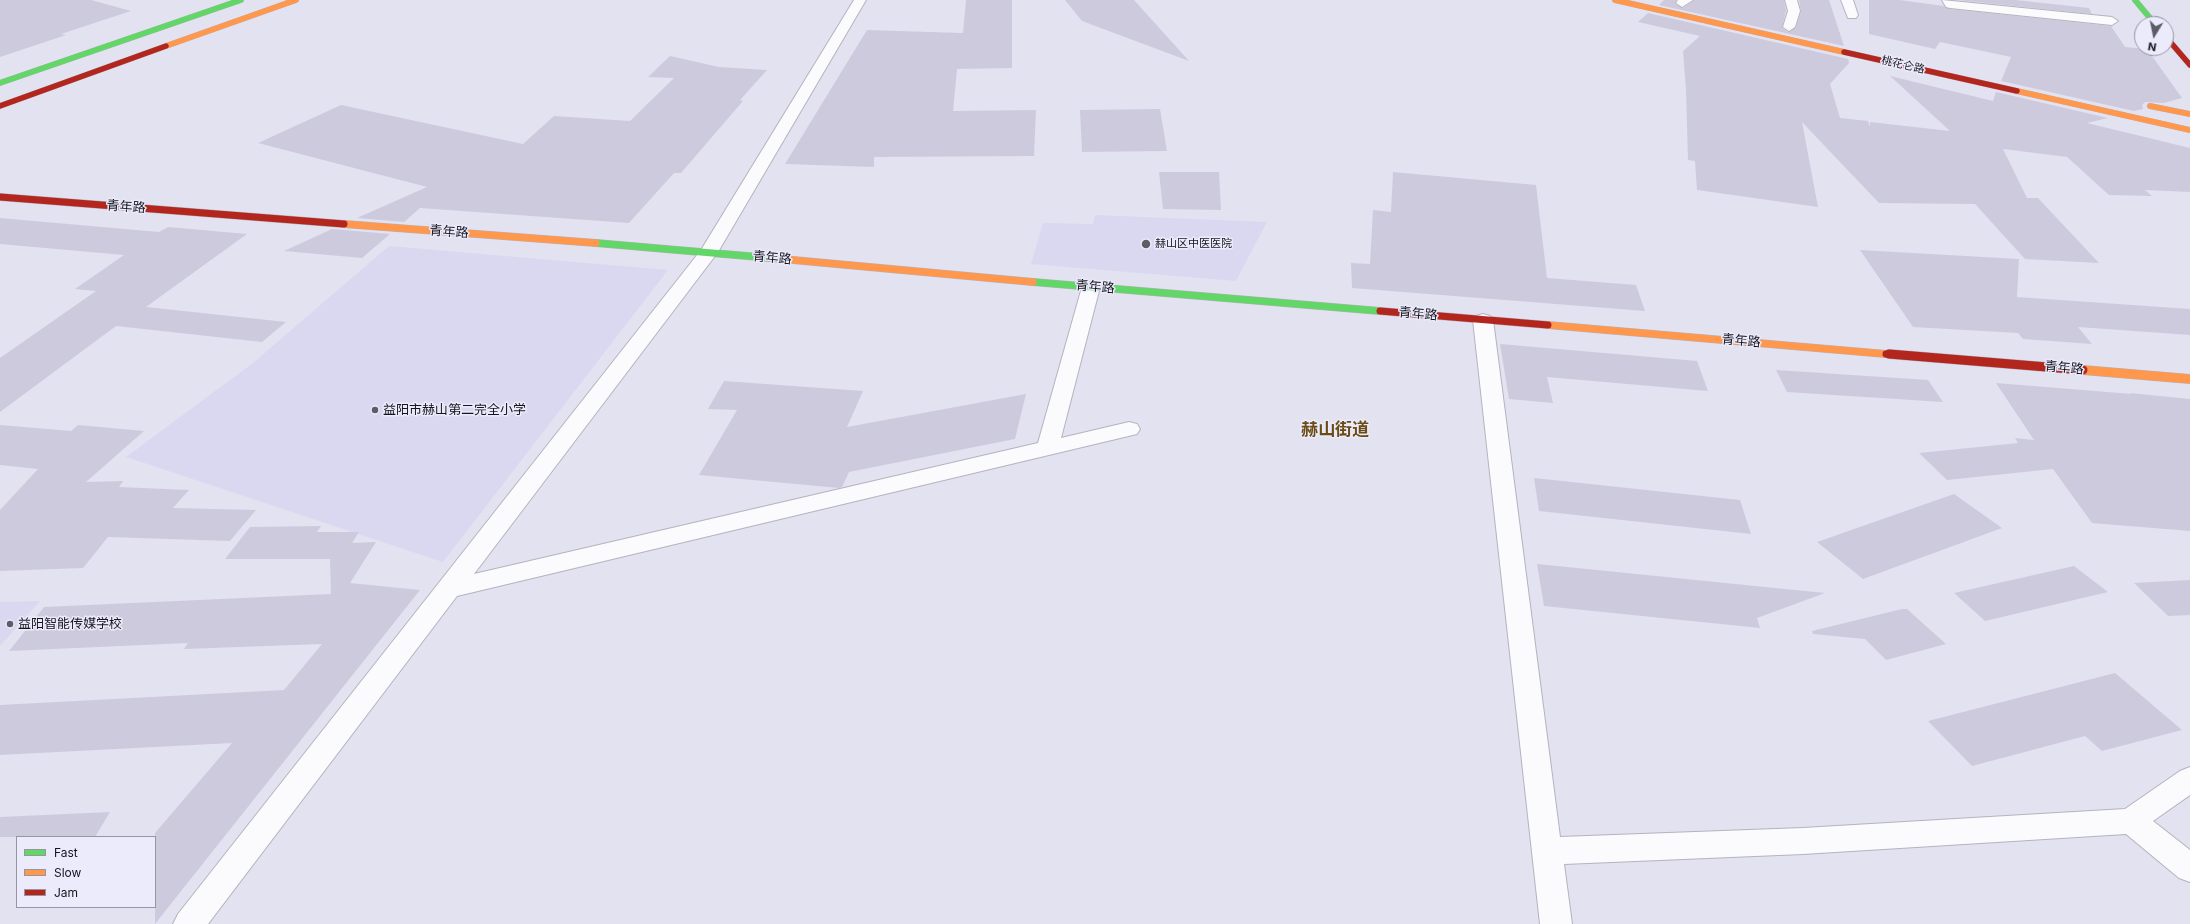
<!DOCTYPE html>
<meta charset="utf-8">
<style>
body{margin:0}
#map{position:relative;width:2190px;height:924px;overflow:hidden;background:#e3e2f1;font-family:Inter,sans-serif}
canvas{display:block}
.legend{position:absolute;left:16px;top:836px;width:140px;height:72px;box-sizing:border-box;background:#ecebfb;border:1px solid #9695a2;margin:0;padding:5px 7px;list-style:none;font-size:12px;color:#15141d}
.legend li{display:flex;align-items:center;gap:8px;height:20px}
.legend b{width:20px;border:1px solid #9695a2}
.north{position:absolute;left:2134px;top:16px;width:40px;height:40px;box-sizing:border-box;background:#ecebfb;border:1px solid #9695a2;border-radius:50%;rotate:190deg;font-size:11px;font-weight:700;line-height:16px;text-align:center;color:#15141d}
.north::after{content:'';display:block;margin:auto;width:14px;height:18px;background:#5d5c67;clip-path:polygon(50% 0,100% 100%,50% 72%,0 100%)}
</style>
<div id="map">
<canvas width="2190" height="924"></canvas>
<ul class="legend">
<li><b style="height:5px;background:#63d668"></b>Fast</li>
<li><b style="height:5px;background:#ff974d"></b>Slow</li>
<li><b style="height:5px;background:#b3261e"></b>Jam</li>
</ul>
<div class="north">N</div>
</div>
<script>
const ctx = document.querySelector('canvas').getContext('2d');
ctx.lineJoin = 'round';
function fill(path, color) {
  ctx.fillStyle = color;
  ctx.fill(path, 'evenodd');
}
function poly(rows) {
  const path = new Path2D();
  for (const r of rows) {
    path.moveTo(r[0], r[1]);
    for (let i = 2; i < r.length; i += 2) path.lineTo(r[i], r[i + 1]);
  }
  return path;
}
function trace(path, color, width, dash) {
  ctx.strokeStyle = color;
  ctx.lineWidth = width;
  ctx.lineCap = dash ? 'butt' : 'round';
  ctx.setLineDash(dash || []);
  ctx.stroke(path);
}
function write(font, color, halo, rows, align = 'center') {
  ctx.font = font + ' Inter,"Noto Sans SC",sans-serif';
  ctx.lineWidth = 3;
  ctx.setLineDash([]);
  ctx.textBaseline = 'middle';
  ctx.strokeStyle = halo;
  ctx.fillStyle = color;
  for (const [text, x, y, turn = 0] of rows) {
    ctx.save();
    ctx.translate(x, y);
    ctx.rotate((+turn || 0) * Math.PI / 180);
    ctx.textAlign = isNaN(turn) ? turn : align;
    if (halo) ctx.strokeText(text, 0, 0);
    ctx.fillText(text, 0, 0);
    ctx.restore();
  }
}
const built = poly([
 [1095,215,1267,222,1236,281,1031,264,1043,223,1093,224],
 [389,246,668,270,443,562,126,457,253,363],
 [40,601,0,646,0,602]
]);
const building = poly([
 [0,0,91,0,131,11,61,34,66,35,0,57],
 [966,0,1012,0,1012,68,957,69,953,111,1036,110,1034,156,874,157,874,167,785,164,867,30,963,33],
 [1065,0,1134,0,1189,61,1082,21],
 [1664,0,1676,0,1675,4,1683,8,1694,0,1784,0,1786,11,1782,28,1788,32,1796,27,1801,11,1799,0,1829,0,1844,46,1659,5],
 [1869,0,1899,0,1944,6,1950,9,2111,26,2125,47,2147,49,2182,98,2164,103,2145,102,2142,105,2143,109,2134,111,2001,81,2011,57,1940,42,1935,49,1869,34],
 [1957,0,2015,0,2089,8,2092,14],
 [1648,13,1848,59,1849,63,1830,84,1840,118,1868,121,1870,127,1870,122,1950,131,1890,76,1993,101,1996,92,2108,118,2087,123,2190,148,2190,192,2145,190,2152,196,2109,195,2067,157,2003,149,2027,198,2038,198,2099,263,2025,259,1975,204,1879,203,1802,122,1818,207,1697,190,1695,161,1688,160,1686,90,1683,51,1700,36,1638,22],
 [670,56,719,67,767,70,740,100,743,101,681,173,674,173,629,223,420,208,404,222,357,218,427,187,258,143,341,105,523,144,554,116,630,121,674,78,648,77],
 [1160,109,1167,151,1082,152,1080,110],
 [1159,172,1219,172,1221,210,1163,209],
 [1393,172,1536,185,1547,278,1636,285,1645,311,1352,288,1351,263,1370,264,1373,210,1391,212],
 [0,218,159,232,168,227,247,234,146,307,286,322,262,342,116,326,0,412,0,358,96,291,75,289,124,255,0,244],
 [332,229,390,234,362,258,284,251],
 [1860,250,2019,259,2017,297,2190,309,2190,335,2078,327,2092,344,2023,339,2018,333,1913,327],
 [1500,344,1697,361,1708,391,1547,377,1553,403,1509,399],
 [1776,370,1928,380,1943,402,1787,392],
 [724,381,863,391,847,427,1026,394,1015,439,849,472,842,487,839,488,699,475,737,410,708,409],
 [1996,383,2132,394,2130,393,2190,399,2190,531,2092,523,2053,469,1947,480,1919,453,2018,443,2015,438,2034,440],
 [0,425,71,431,78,425,144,431,86,482,123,481,119,487,189,490,173,508,256,510,230,541,108,537,83,568,0,571,0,510,38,469,0,465],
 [1534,478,1740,500,1751,534,1539,511],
 [1954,494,2002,528,1863,579,1817,542],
 [321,526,317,532,359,532,352,543,376,542,350,583,420,590,155,924,155,833,232,743,0,755,0,705,284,690,322,644,184,649,188,643,9,651,44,607,331,594,330,559,225,559,250,527],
 [1537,564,1825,593,1757,618,1760,628,1544,606],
 [2074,566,2108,592,1985,621,1954,593],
 [2190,580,2190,615,2168,616,2134,583],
 [1902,609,1907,609,1946,644,1886,660,1865,639,1813,634,1812,631],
 [2115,673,2182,730,2102,751,2085,736,1972,766,1928,721],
 [110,812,95,837,0,837,0,817]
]);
const street = poly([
 [854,0,866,0,718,252,474,574,1038,443,1082,287,1085,283,1091,282,1097,283,1100,287,1061,438,1129,422,1137,424,1140,429,1137,434,457,596,208,924,173,924,178,914,701,250,854,0],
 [1678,0,1693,0,1682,7,1676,3,1678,0],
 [1785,0,1797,0,1800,11,1795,27,1789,31,1783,27,1788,11,1785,0],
 [1841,0,1853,0,1858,15,1856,18,1848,18,1841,0],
 [1942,0,2112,17,2118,21,2112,25,1950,8,1946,7,1942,0],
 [1483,314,1490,316,1493,320,1560,837,1803,828,2125,809,2180,771,2190,767,2190,795,2153,821,2190,850,2190,882,2179,878,2126,834,1803,854,1564,864,1572,924,1540,924,1473,320,1476,316,1483,314]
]);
const fastFar1 = poly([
 [2135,0,2155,24],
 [0,83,241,0]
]);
const fast = poly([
 [596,243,782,259],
 [1033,282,1380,311]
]);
const slowFar2 = poly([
 [1615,0,1844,52],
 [166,46,296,0],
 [2017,91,2190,130],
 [2150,106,2190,114]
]);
const slowFar1 = poly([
 [344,224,596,243],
 [782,259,1033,282],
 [1548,325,1886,354]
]);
const slow = poly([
 [2083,370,2190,379]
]);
const jamFar2 = poly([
 [2166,37,2190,65],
 [1844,52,2017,91],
 [0,106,166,46]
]);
const jamFar1 = poly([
 [0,197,344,224],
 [1380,311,1548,325],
 [1886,354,1901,355]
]);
const jam = poly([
 [1889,354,2083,370]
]);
const markers = [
 [1146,244,5,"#5d5c67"],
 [375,410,4,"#5d5c67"],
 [10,624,4,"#5d5c67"]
];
const farStreetnames = [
 ["桃花仑路",1903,65,13]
];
const farPoinames = [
 ["赫山区中医医院",1155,244]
];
const streetNames = [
 ["青年路",126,207,4],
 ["青年路",449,232,4],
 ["青年路",772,258,5],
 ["青年路",1095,287,5],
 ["青年路",1418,314,5],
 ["青年路",1741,341,5],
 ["青年路",2064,368,5]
];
const poiNames = [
 ["益阳市赫山第二完全小学",383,410],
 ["益阳智能传媒学校",18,624]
];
const districtNames = [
 ["赫山街道",1335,430]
];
fill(built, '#d9d8f0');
fill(building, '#cdcade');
trace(street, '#b4b3be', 2);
trace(fastFar1, '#b4b3be', 6);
trace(fast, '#b4b3be', 8);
trace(slowFar2, '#b4b3be', 6);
trace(slowFar1, '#b4b3be', 8);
trace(slow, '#b4b3be', 10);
trace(jamFar2, '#b4b3be', 6);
trace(jamFar1, '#b4b3be', 8);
trace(jam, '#b4b3be', 10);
fill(street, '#fbfbfd');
trace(fastFar1, '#63d668', 5.5);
trace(fast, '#63d668', 7);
trace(slowFar2, '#ff974d', 5.5);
trace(slowFar1, '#ff974d', 7);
trace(slow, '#ff974d', 9);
trace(jamFar2, '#b3261e', 5.5);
trace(jamFar1, '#b3261e', 7);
trace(jam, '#b3261e', 9);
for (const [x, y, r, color] of markers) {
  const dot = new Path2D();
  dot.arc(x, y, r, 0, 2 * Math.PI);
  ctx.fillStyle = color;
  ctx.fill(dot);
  trace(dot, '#ecebfb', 1.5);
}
write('11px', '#15141d', '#ecebfb', farStreetnames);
write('11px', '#15141d', '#ecebfb', farPoinames, 'left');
write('13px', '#15141d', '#ecebfb', streetNames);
write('13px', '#15141d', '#ecebfb', poiNames, 'left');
write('bold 17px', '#6a4c16', '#ecebfb', districtNames);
</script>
